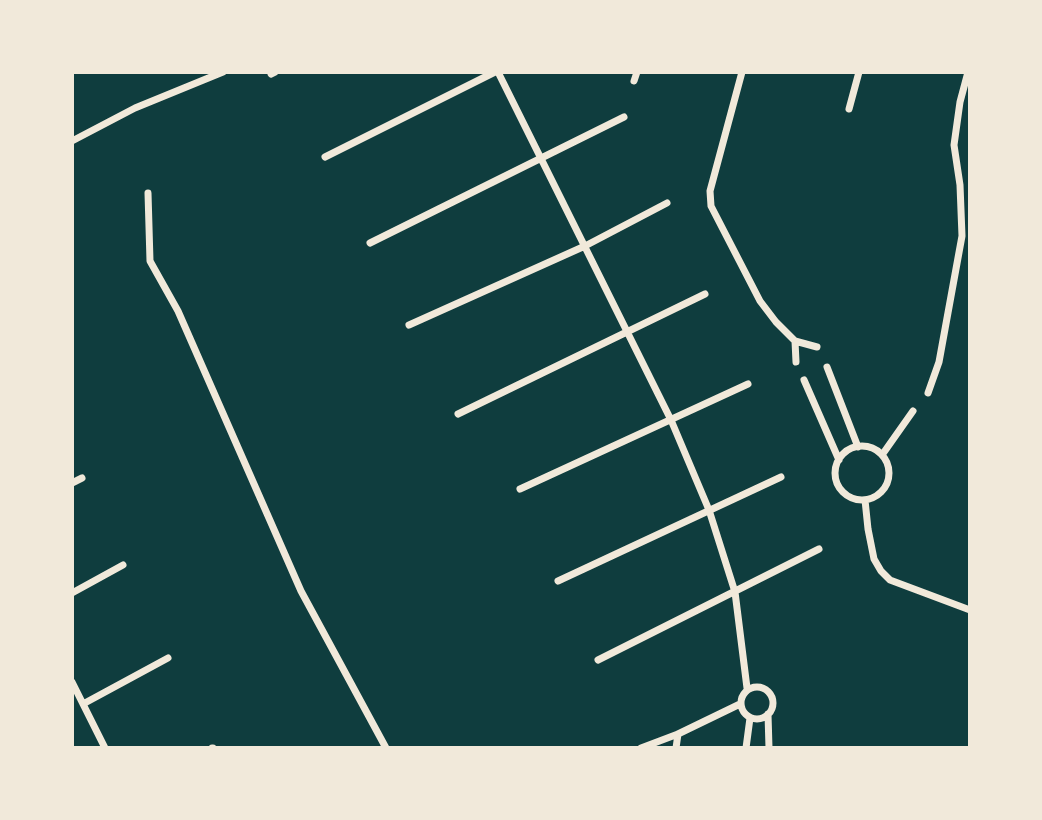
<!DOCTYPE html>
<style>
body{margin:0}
#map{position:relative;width:1042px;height:820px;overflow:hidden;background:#0f3d3e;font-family:"Titillium Web",sans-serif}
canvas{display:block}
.frame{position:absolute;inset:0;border:74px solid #f1e9da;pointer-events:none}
</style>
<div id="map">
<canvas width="1042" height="820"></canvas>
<div class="frame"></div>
</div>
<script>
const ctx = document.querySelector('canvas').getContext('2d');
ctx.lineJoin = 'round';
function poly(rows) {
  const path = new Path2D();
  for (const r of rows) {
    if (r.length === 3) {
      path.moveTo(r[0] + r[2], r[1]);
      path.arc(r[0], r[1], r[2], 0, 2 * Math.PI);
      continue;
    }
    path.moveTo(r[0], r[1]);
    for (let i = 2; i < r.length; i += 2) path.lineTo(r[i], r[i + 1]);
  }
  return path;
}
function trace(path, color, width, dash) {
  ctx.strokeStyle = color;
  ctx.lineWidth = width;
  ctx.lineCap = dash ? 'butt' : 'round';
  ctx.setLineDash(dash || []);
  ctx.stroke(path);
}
const minor = poly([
 [498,72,671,420,709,510,735,592,747,688],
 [742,72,710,191,711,206,760,301,776,322,795,341],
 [271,74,275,72],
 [634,81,637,72],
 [849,109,859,72],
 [72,141,135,108,223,72],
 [325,157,495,72],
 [148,193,150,261,178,311,301,591,386,748],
 [370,243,624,117],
 [409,325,585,246,667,203],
 [796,362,795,341,817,347],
 [827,367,858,447],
 [804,380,839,460],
 [928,393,939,362,962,236,960,185,954,145,960,102,968,72],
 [458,414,705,294],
 [862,473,27],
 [882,455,913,411],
 [72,483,82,478],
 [520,489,748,384],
 [865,500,868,529,874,559,881,571,890,580,970,610],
 [558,581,781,477],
 [72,593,123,565],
 [598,660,819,549],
 [72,682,105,748],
 [757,703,16],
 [83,704,168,658],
 [768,714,769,748],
 [212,748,213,748],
 [641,748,678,734,740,704],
 [676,748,678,734],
 [746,748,750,718]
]);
trace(minor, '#f1e9da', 7);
</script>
